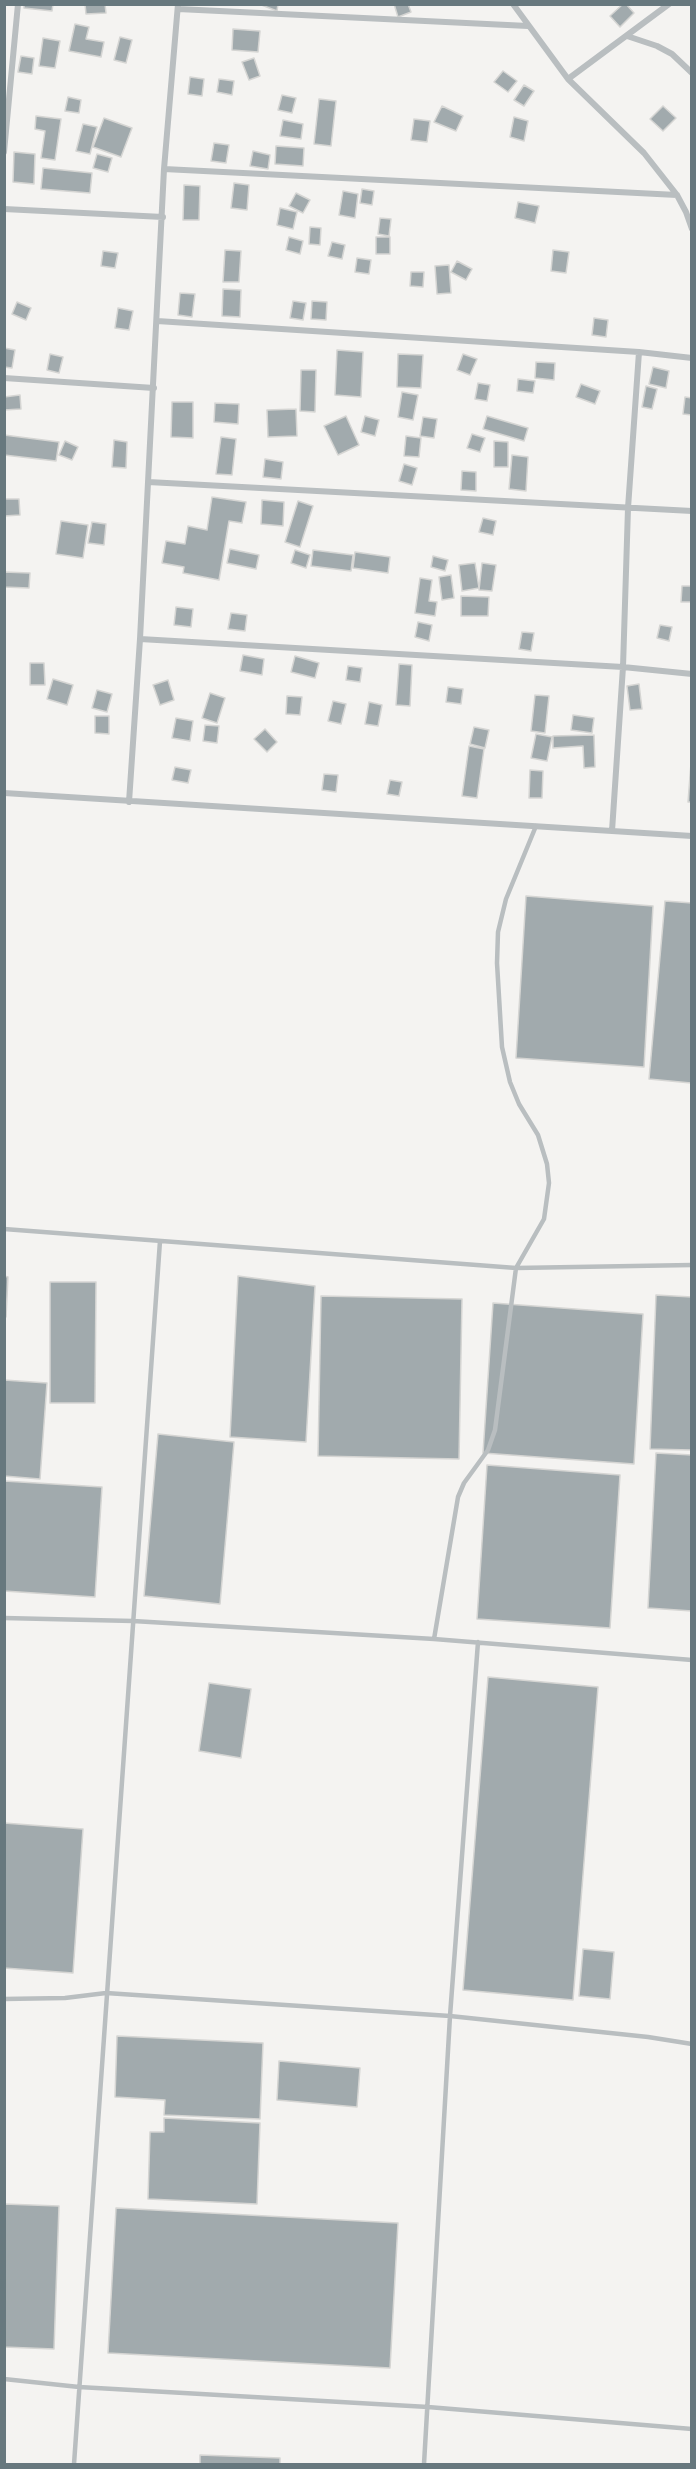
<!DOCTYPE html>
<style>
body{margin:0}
#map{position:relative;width:696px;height:2469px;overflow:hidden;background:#f4f3f1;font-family:"Source Sans 3",sans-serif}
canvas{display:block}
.frame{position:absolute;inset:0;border:6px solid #67787e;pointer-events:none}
</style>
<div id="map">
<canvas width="696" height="2469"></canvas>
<div class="frame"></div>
</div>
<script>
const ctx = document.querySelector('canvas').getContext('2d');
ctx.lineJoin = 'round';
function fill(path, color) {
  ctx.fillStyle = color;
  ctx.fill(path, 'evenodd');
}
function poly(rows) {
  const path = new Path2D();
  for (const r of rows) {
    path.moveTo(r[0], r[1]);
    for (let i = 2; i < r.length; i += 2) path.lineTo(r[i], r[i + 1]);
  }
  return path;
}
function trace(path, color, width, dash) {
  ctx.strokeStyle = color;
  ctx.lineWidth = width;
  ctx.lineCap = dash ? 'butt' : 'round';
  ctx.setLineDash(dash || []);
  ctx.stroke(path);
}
const building = poly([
 [24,4,53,4,52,11,24,8,24,4],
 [85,4,105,4,106,13,86,14,85,4],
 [259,4,278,4,277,11,259,4],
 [394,4,408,4,411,12,398,17,394,4],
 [623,4,626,4,634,13,620,27,610,16,623,4],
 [75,24,89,27,86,39,104,42,101,57,69,51,75,24],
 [233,29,260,31,258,52,232,50,233,29],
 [120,37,132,40,126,63,114,60,120,37],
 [43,38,60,41,55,68,39,66,43,38],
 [21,56,34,58,32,74,18,72,21,56],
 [254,58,260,76,249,80,242,62,254,58],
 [503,71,517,81,508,92,494,82,503,71],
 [190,77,204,79,202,96,188,94,190,77],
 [219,79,234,81,232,95,217,92,219,79],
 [524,85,534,91,524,106,514,100,524,85],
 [282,95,296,98,292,113,278,110,282,95],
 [68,97,81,100,79,113,65,111,68,97],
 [319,99,336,101,331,146,314,144,319,99],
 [442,106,463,116,456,131,434,122,442,106],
 [663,106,676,118,663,131,650,119,663,106],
 [36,116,61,119,55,160,41,158,45,131,35,129,36,116],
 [514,117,528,121,524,141,510,137,514,117],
 [104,118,132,128,121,157,93,147,104,118],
 [414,119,430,121,427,142,411,140,414,119],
 [283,120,303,124,301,139,280,136,283,120],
 [83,124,97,127,90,154,76,151,83,124],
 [214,143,229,145,226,163,211,161,214,143],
 [276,146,304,148,303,166,275,164,276,146],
 [253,151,270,155,268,169,250,166,253,151],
 [14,152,35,154,34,184,13,182,14,152],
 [97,154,112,158,108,172,93,168,97,154],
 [43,168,92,173,90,193,41,189,43,168],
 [234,183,249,185,247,210,231,208,234,183],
 [184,185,200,186,199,220,183,220,184,185],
 [362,189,374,191,372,205,360,203,362,189],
 [343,191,358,194,355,218,339,215,343,191],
 [296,193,310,200,303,213,289,206,296,193],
 [518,202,539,206,535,223,515,218,518,202],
 [280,208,297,212,293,229,277,225,280,208],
 [380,218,391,219,389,236,378,234,380,218],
 [310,227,321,228,320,245,309,244,310,227],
 [289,237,303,241,300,254,286,250,289,237],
 [376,237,390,237,390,254,376,254,376,237],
 [332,242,345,245,342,259,328,256,332,242],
 [225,250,241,251,239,282,223,282,225,250],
 [553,250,569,252,566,273,551,271,553,250],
 [103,251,118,253,115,268,101,266,103,251],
 [357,258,371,260,369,274,355,272,357,258],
 [457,261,472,269,466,280,451,272,457,261],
 [449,265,451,293,437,294,435,266,449,265],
 [411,272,424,272,423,287,410,286,411,272],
 [223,289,241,290,240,317,222,316,223,289],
 [180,293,195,294,192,317,178,315,180,293],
 [293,301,306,303,303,320,290,318,293,301],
 [312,301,327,302,326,320,311,319,312,301],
 [17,302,31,308,26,320,12,314,17,302],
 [118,308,133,311,129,330,115,328,118,308],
 [594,318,608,320,606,337,592,335,594,318],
 [4,348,15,350,12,368,4,367,4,348],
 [337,350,363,352,361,397,335,395,337,350],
 [50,354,63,357,59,373,47,370,50,354],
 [398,354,423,355,421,388,397,387,398,354],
 [463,354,477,359,470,375,457,370,463,354],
 [536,362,555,363,554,380,535,378,536,362],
 [653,367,669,371,666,388,649,384,653,367],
 [301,370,316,370,315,412,300,411,301,370],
 [518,379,535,381,533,393,517,391,518,379],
 [478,383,490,385,487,401,475,399,478,383],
 [581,384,600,391,595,404,576,397,581,384],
 [646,386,657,389,652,409,642,407,646,386],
 [402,392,418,395,413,420,398,417,402,392],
 [20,395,21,409,4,410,4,397,20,395],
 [685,397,692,398,692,415,683,414,685,397],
 [172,402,193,402,193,438,171,437,172,402],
 [215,403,239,404,238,424,214,422,215,403],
 [296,409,297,436,268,437,267,410,296,409],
 [346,416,359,445,338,455,324,426,346,416],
 [365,416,379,420,375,436,361,432,365,416],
 [487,416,528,428,524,441,483,429,487,416],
 [423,417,437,419,434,438,420,436,423,417],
 [472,434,485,438,480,452,467,448,472,434],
 [4,435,59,442,56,461,4,455,4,435],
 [406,436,421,438,419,457,404,456,406,436],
 [221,437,236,439,232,475,216,474,221,437],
 [114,440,127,442,126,468,112,467,114,440],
 [65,441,78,447,72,460,59,455,65,441],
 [494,441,508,442,508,467,494,467,494,441],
 [512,455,528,457,526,491,509,489,512,455],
 [265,459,283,462,281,479,263,477,265,459],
 [404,464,417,468,412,485,399,481,404,464],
 [462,471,476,472,476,491,461,490,462,471],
 [212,497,246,502,242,523,229,521,219,580,183,573,184,567,162,563,166,541,185,544,188,526,207,530,212,497],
 [4,499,19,499,20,515,4,516,4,499],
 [262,500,284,502,283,526,261,524,262,500],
 [298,501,313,506,300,547,285,542,298,501],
 [483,518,496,521,493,535,479,532,483,518],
 [61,521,88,525,83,558,56,554,61,521],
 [92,522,106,524,104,545,88,543,92,522],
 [230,549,259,555,256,569,227,563,230,549],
 [295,550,310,555,306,568,291,563,295,550],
 [313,550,353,555,351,571,311,566,313,550],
 [355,552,390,557,388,573,353,568,355,552],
 [433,556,448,560,445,571,431,567,433,556],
 [475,563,479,588,462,591,459,565,475,563],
 [482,563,496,565,492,591,479,590,482,563],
 [4,572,30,573,29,588,4,587,4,572],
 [451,575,454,598,442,600,439,577,451,575],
 [420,578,432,580,429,601,437,602,435,616,415,613,420,578],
 [682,586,692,586,692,602,681,602,682,586],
 [461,596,489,597,488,616,461,616,461,596],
 [176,607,193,609,191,627,174,625,176,607],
 [231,613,247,615,245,631,228,629,231,613],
 [418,622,432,625,429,641,415,637,418,622],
 [660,625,672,627,669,641,657,638,660,625],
 [522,632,534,633,531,651,519,649,522,632],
 [243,655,264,659,262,675,240,671,243,655],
 [295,656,319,663,315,678,291,672,295,656],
 [30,663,44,663,45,685,30,685,30,663],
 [399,664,412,665,410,706,396,705,399,664],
 [348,666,362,668,360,682,346,680,348,666],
 [53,679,73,685,67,705,47,699,53,679],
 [168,680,174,700,160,705,153,685,168,680],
 [639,684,642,709,630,710,627,686,639,684],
 [448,687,463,689,461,704,446,702,448,687],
 [97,690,112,694,107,712,92,708,97,690],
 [210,693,225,698,217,723,202,718,210,693],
 [535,695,549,696,545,733,531,731,535,695],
 [287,696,302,697,300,715,286,714,287,696],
 [333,701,346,704,341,724,328,721,333,701],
 [369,702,382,705,378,726,365,724,369,702],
 [573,715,594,718,592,733,571,730,573,715],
 [95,716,109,716,109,734,95,733,95,716],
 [176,718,193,721,190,741,172,738,176,718],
 [205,725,219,726,217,743,203,741,205,725],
 [474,727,489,730,485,748,470,744,474,727],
 [265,729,277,742,267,752,254,739,265,729],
 [536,734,552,737,547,761,531,758,536,734],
 [594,735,595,767,584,768,583,746,553,748,553,736,594,735],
 [469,746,484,749,477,798,462,796,469,746],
 [692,750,692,802,688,802,692,750],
 [175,767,191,770,188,783,172,780,175,767],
 [530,770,543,771,542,798,529,798,530,770],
 [324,774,338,775,336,792,322,790,324,774],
 [390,780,402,782,399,796,387,794,390,780],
 [526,896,653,906,644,1067,516,1058,526,896],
 [665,901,692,903,691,1083,649,1079,665,901],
 [4,1276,8,1277,6,1317,4,1317,4,1276],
 [238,1276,315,1286,306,1442,230,1437,238,1276],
 [50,1282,96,1282,95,1403,50,1403,50,1282],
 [656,1295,692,1297,692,1450,650,1449,656,1295],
 [321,1296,462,1299,459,1459,318,1456,321,1296],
 [493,1303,643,1314,634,1464,483,1453,493,1303],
 [4,1380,47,1383,40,1479,4,1476,4,1380],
 [158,1434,234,1442,220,1604,144,1596,158,1434],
 [656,1453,692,1455,692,1611,648,1608,656,1453],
 [487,1465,620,1475,610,1628,477,1619,487,1465],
 [4,1481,102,1487,95,1597,4,1591,4,1481],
 [488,1677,598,1687,573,2000,463,1990,488,1677],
 [209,1683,251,1689,241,1758,199,1751,209,1683],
 [4,1823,83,1829,73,1973,4,1968,4,1823],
 [583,1949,614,1952,610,1999,579,1996,583,1949],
 [117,2036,263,2043,260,2119,164,2115,165,2100,115,2097,117,2036],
 [279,2061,360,2068,357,2107,277,2100,279,2061],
 [164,2118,260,2123,257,2204,148,2199,150,2132,164,2132,164,2118],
 [4,2204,59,2206,54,2349,4,2347,4,2204],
 [116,2208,398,2223,390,2368,108,2353,116,2208],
 [200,2455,280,2458,280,2464,200,2464,200,2455]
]);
const lane = poly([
 [4,1229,516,1268,692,1265],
 [4,1618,133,1621,434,1639,692,1660],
 [434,1639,458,1497,464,1483,488,1450,495,1430,516,1268,544,1219,549,1183,547,1164,538,1135,519,1104,510,1082,502,1047,497,963,498,932,506,899,536,826],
 [4,1999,65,1998,106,1993,450,2016,648,2037,692,2044],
 [4,2379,79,2387,428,2407,692,2429],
 [74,2464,160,1241],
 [424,2464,450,2016,478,1642]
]);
const street = poly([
 [513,4,568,79,644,153,677,195,686,212,692,229],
 [178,9,528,26],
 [627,36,657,46,672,54,692,73],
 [568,79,669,4],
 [4,152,18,4],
 [164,169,677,195],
 [4,209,163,217],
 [157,321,639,352,692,358],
 [4,378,154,388],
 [148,482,692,511],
 [140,639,623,667,692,674],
 [4,793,692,836],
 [129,802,140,639,164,169,178,4],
 [612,831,623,667,628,508,639,352]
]);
fill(building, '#a1aaad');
trace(building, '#d5d5d3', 1.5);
trace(lane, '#b9bec0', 4.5);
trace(street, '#b9bec0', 6);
</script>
